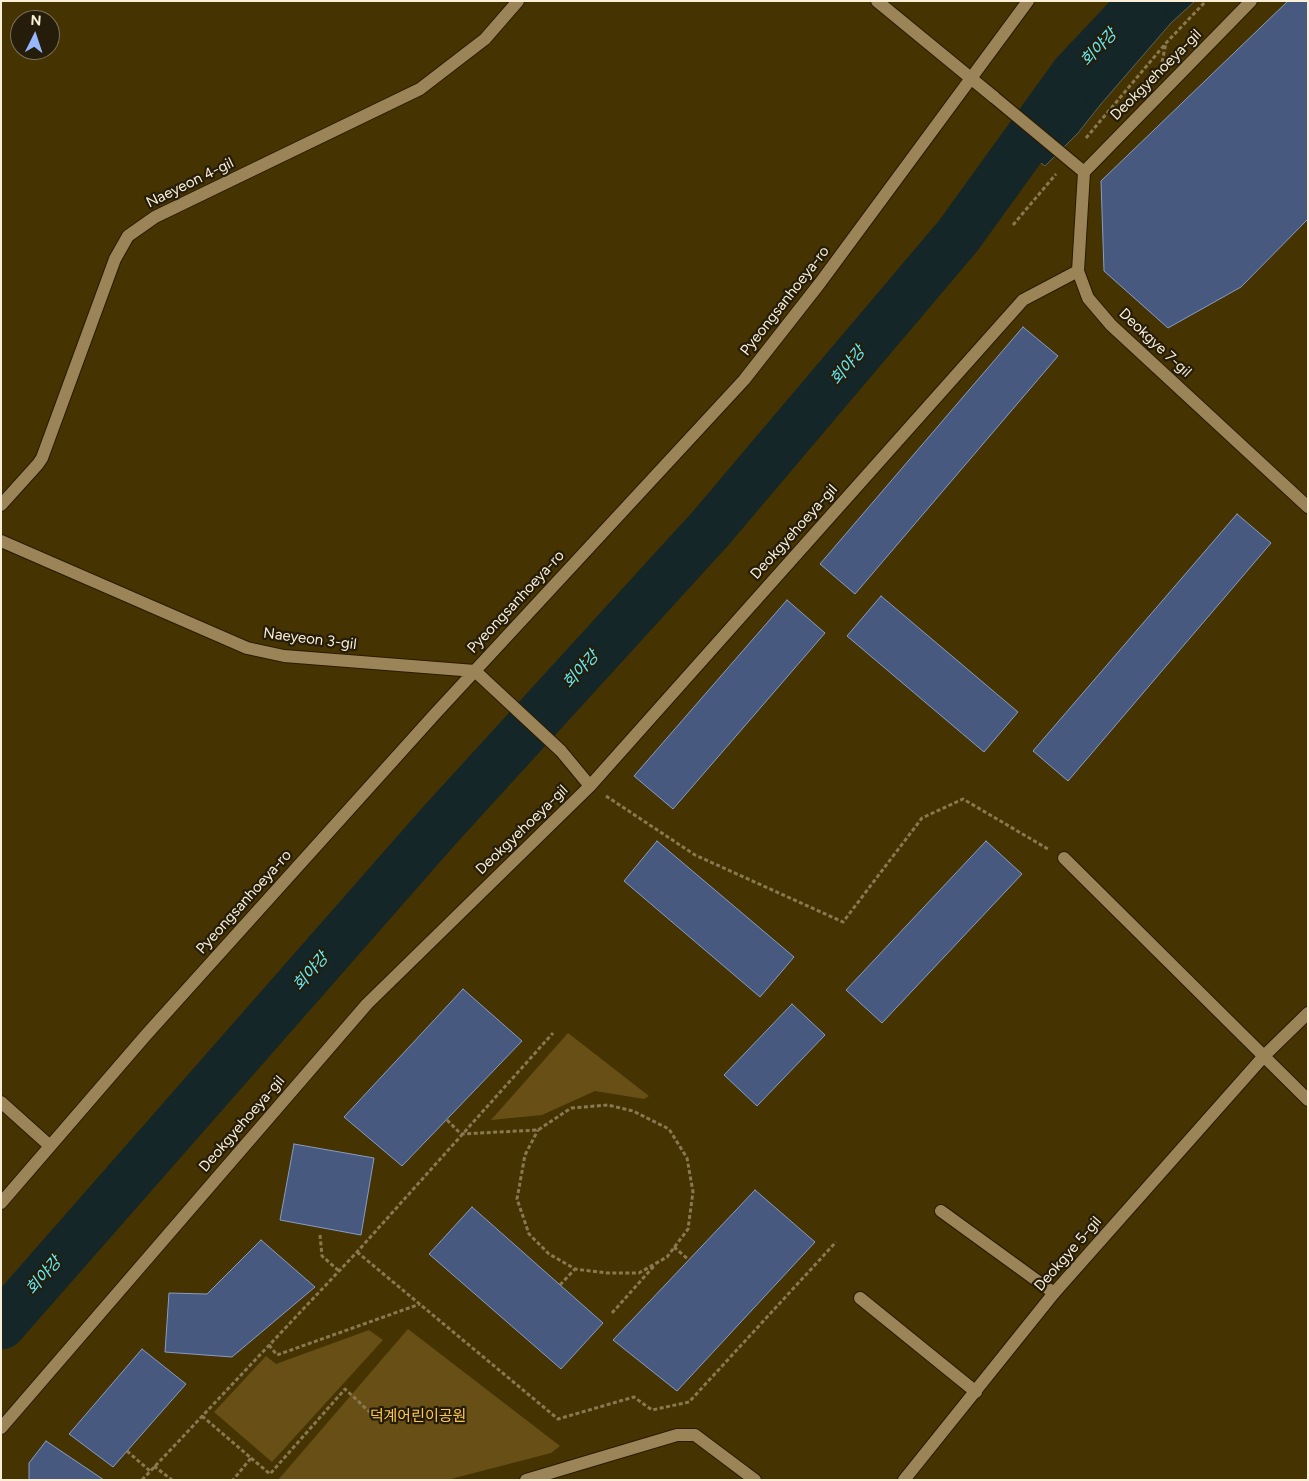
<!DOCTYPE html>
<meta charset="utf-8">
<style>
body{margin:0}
#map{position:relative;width:1309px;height:1481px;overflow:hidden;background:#463302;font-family:Figtree,sans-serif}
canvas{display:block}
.frame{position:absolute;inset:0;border:2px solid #f9eed6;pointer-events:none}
.north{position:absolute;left:10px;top:10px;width:50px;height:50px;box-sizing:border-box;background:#251d0a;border:1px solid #7a715c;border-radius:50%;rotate:4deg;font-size:14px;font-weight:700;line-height:20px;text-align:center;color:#f9eed6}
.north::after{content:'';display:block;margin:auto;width:18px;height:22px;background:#96b6fd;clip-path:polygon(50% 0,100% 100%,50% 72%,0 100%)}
</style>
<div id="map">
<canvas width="1309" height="1481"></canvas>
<div class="frame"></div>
<div class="north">N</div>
</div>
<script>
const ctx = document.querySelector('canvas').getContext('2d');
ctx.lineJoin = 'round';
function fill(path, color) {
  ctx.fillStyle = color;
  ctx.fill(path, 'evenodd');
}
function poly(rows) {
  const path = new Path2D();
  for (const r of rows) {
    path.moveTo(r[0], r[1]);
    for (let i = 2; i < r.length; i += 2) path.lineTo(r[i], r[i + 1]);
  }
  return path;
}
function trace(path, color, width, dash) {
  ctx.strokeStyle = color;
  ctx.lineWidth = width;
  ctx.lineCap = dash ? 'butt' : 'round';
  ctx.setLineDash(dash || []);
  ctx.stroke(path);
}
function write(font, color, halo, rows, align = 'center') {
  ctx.font = font + ' Figtree,"Noto Sans KR",sans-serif';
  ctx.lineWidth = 4.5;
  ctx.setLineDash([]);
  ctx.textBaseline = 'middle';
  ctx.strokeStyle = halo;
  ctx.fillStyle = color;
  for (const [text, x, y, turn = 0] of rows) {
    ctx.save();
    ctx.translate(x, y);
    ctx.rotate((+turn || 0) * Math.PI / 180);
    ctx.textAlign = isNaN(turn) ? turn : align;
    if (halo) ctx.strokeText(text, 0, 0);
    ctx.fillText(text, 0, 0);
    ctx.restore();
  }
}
const green = poly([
 [568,1033,649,1096,644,1099,595,1091,542,1115,491,1120],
 [408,1329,560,1446,551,1453,447,1480,278,1480],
 [369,1330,383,1340,272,1462,214,1412,266,1356,276,1364]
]);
const water = poly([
 [1118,1,1195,1,1171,23,1101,104,1078,133,1045,166,1011,141,1104,22,1118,1]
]);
const river = poly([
 [1,1325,438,827,710,529,958,236,1075,74,1144,1]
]);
const building = poly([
 [1288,1,1308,1,1308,219,1241,287,1168,328,1104,271,1101,181,1288,1],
 [1023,327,1058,356,855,594,820,564,1023,327],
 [1237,514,1271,543,1068,781,1033,751,1237,514],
 [881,596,1018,712,984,752,847,636,881,596],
 [787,600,825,633,673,809,634,776,787,600],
 [657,841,794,957,760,997,624,881,657,841],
 [986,841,1022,874,882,1023,846,990,986,841],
 [463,989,522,1041,402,1166,344,1117,463,989],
 [792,1004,825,1035,757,1106,724,1075,792,1004],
 [294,1144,374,1158,361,1235,280,1220,294,1144],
 [755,1190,815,1242,677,1391,613,1340,755,1190],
 [472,1207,603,1323,561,1369,429,1254,472,1207],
 [261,1240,315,1287,232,1357,165,1352,169,1293,207,1294,261,1240],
 [142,1349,186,1384,113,1467,69,1434,142,1349],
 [46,1441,104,1480,29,1480,29,1463,46,1441]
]);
const path = poly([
 [1162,62,1166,43],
 [1086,138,1166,43,1206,1],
 [1013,225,1056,174],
 [606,796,695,855,843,922,922,818,963,799,1048,849],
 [447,1120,461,1134,538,1130,571,1108,608,1105,633,1111,669,1129,687,1158,693,1192,688,1229,667,1257,639,1273,607,1273,575,1269,549,1254,529,1234,517,1199,525,1155,538,1130],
 [320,1235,322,1256,339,1271],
 [674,1247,689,1260],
 [357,1252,558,1419,634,1397,652,1410,689,1402,836,1242],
 [560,1285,575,1269],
 [612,1313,654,1266],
 [269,1345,277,1355,420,1304],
 [202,1416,251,1458,233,1480],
 [127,1451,150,1471],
 [251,1458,270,1474,345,1389,375,1417],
 [154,1466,172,1480],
 [142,1480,357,1252,553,1033]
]);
const lane = poly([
 [941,1211,1054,1293],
 [860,1298,976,1392]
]);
const street = poly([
 [877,1,995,98],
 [1072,162,1084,172,1078,271,1088,298,1111,325,1308,507],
 [1084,172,1251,1],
 [1,505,38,464,42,458,115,259,128,236,155,217,420,89,485,39,518,1],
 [1,541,247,648,284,656,475,671,561,751,590,786],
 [1064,858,1308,1100],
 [1,1102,50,1146],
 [1,1203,146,1035,435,714,744,380,820,283,1028,1],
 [1,1428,367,1004,590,786,1023,300,1078,271],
 [526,1480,677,1435,695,1435,755,1480],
 [904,1480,1054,1293,1264,1056,1308,1013]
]);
const streetBridge = poly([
 [995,98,1072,162]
]);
const streetNames = [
 ["Deokgyehoeya-gil",1156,75,-45],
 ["Naeyeon 4-gil",190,183,-26],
 ["Pyeongsanhoeya-ro",785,301,-52],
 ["Deokgye 7-gil",1155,343,43],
 ["Deokgyehoeya-gil",794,532,-48],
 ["Pyeongsanhoeya-ro",516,602,-47],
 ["Naeyeon 3-gil",310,639,7],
 ["Deokgyehoeya-gil",522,830,-44],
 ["Pyeongsanhoeya-ro",244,902,-48],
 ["Deokgyehoeya-gil",242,1124,-49],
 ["Deokgye 5-gil",1068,1254,-49]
];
const parkNames = [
 ["덕계어린이공원",418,1417]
];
const waterNames = [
 ["회야강",1099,48,-47],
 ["회야강",848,366,-50],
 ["회야강",581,670,-48],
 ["회야강",311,972,-49],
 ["회야강",44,1276,-49]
];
fill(green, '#674f16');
fill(water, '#142628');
trace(water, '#59625c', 1);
trace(river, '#142628', 49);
fill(building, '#47597f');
trace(building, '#889cc6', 1);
trace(lane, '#2a1b00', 14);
trace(street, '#2a1b00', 14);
trace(path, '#897951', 3, [4, 2.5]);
trace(lane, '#9b8558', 12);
trace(street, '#9b8558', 12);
trace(streetBridge, '#2a1b00', 14, []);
trace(streetBridge, '#9b8558', 12);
write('15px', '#f9eed6', '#251d0a', streetNames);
write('15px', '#fec84c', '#251d0a', parkNames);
write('italic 16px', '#62ebfa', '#251d0a', waterNames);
</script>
